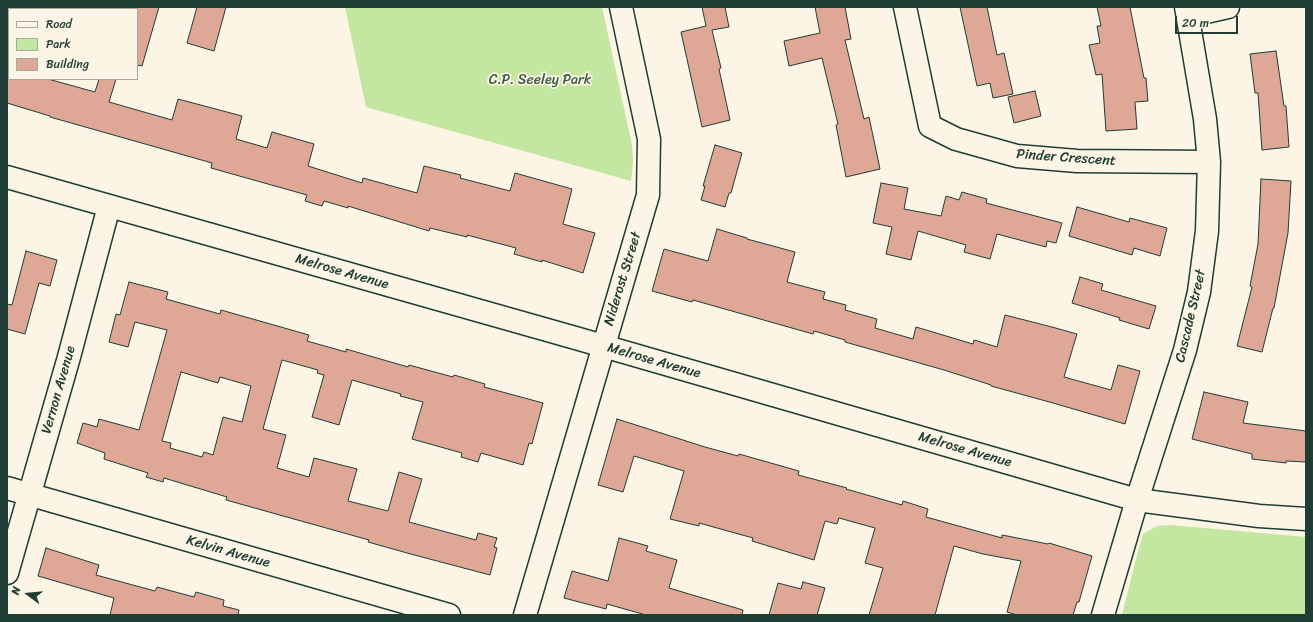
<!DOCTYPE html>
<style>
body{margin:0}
#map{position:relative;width:1313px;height:622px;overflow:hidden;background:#fcf5e5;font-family:Sriracha,sans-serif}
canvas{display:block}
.frame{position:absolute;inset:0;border:8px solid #1f3d34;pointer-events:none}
.legend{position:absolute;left:8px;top:8px;width:130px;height:72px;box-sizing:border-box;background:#fcf5e5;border:1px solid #a4ab9e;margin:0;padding:5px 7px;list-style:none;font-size:12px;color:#1f3d34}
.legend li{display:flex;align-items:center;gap:8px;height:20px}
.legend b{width:20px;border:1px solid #a4ab9e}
.north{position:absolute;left:8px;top:574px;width:40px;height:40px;-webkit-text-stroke:3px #fcf5e5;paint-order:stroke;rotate:286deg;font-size:11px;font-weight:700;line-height:16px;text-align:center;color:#1f3d34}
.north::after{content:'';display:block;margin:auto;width:14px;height:18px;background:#1f3d34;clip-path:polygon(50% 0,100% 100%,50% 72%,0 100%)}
.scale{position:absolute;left:1175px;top:16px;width:63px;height:18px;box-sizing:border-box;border:2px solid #1f3d34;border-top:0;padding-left:5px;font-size:12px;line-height:14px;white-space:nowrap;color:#1f3d34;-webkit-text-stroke:3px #fcf5e5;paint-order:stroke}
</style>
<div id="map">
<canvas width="1313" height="622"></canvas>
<div class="frame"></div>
<ul class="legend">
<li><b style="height:5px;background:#fcf5e5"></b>Road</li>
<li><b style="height:11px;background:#c3e6a0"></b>Park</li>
<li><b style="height:11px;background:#dea796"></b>Building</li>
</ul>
<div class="north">N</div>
<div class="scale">20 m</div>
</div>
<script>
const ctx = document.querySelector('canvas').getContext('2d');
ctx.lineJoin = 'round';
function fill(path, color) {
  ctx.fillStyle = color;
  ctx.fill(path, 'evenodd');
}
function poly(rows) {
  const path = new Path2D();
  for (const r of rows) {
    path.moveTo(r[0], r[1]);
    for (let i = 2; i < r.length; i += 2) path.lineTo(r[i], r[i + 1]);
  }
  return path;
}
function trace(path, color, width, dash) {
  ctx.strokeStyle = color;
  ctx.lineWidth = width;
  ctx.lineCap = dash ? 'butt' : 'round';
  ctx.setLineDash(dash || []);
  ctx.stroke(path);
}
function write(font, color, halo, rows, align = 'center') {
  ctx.font = font + ' Sriracha,sans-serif';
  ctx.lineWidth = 3.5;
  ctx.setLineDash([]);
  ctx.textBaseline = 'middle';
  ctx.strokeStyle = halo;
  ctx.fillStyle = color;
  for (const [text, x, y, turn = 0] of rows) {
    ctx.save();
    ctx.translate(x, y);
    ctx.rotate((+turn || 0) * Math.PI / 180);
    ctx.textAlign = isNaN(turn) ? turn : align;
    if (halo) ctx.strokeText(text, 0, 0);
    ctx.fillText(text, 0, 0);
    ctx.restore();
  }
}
const green = poly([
 [345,7,602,7,632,145,633,162,631,181,366,107],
 [1170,525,1306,537,1306,615,1122,615,1136,559,1143,534,1157,526]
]);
const building = poly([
 [137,7,159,7,142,66,137,65,137,7],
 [197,7,226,7,214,51,187,43,197,7],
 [702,7,725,7,729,27,712,30,721,68,719,69,730,120,702,127,681,32,706,26,702,7],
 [815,7,845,7,851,39,845,40,864,119,869,117,880,169,846,177,836,125,838,124,822,58,789,66,784,41,820,33,815,7],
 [960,7,987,7,997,55,1004,53,1013,94,993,98,990,83,977,86,960,7],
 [1097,7,1130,7,1144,78,1146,78,1148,101,1135,102,1137,129,1106,131,1102,74,1096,75,1089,45,1100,43,1097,26,1101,26,1097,7],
 [1276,51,1284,106,1286,106,1289,147,1262,150,1258,93,1255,93,1250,54,1276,51],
 [7,79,48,79,95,92,99,79,116,79,109,102,172,120,178,99,242,116,236,139,267,148,272,132,314,144,308,166,362,183,363,178,417,193,424,166,461,175,460,178,510,191,515,173,572,189,563,224,595,233,583,273,542,260,542,262,514,254,516,248,467,235,467,237,430,228,429,231,348,206,348,208,324,201,322,206,305,201,307,195,211,168,212,163,50,117,50,116,7,103,7,79],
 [1035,91,1041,116,1014,123,1008,97,1035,91],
 [715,145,742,153,731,193,729,193,725,207,701,200,705,186,703,186,715,145],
 [1261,179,1291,181,1288,233,1274,308,1273,308,1262,352,1237,346,1252,287,1250,286,1258,244,1261,179],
 [881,183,908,188,904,209,941,216,946,196,959,200,962,192,987,199,986,203,1062,223,1056,243,1047,241,1046,247,997,234,990,259,964,252,966,245,918,231,911,260,886,254,892,227,873,223,881,183],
 [1077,207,1129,222,1130,218,1167,228,1160,256,1134,248,1132,255,1069,236,1077,207],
 [717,229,747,238,747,239,795,252,787,282,825,292,823,299,846,305,845,310,877,319,875,328,913,339,916,327,973,344,974,340,997,347,1005,315,1052,327,1077,334,1064,377,1111,390,1118,365,1140,371,1125,424,1053,403,991,386,991,385,944,370,845,342,845,340,814,331,813,334,693,300,692,302,652,291,664,249,708,261,717,229],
 [26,251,57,260,50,286,39,283,25,334,7,329,7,304,12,305,26,251],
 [1080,277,1103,284,1101,290,1156,306,1149,329,1119,320,1120,318,1072,303,1080,277],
 [129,282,168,292,166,299,220,314,221,310,309,335,307,341,346,352,346,349,408,367,409,365,453,377,454,375,485,384,484,387,543,403,532,444,529,443,523,465,481,453,478,462,461,457,462,453,412,439,423,402,400,396,401,394,352,380,339,425,312,417,324,375,317,373,318,370,282,360,263,429,286,435,277,468,309,477,314,458,357,469,348,501,388,511,399,472,422,479,409,522,476,540,478,533,497,538,494,547,497,548,490,575,407,553,368,542,369,540,226,500,227,497,164,478,163,482,146,477,148,473,104,459,105,453,77,443,83,423,97,427,99,419,139,430,167,330,135,322,128,347,109,342,116,314,120,315,129,282],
 [181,372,218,383,220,377,251,386,242,422,223,417,213,455,204,452,202,457,170,448,171,443,162,441,181,372],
 [1204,392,1248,402,1243,423,1306,431,1306,462,1286,461,1286,463,1252,459,1252,454,1192,439,1204,392],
 [617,419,705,447,738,456,739,454,799,471,798,475,847,488,846,489,902,505,903,501,928,509,926,517,1002,538,1002,535,1048,544,1049,543,1092,556,1079,602,1077,602,1073,615,1017,615,1007,612,1021,561,983,554,954,546,935,615,869,615,883,568,865,563,875,528,839,518,837,524,825,521,814,560,752,541,753,538,699,523,699,526,670,519,684,471,634,456,623,492,598,485,617,419],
 [619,538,648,546,646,551,677,560,669,588,743,610,742,615,646,615,607,604,606,609,564,598,572,571,608,581,619,538],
 [46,548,99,565,96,575,155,591,157,587,194,597,196,592,224,600,223,606,239,610,238,615,110,615,114,598,38,576,46,548],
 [803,582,825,588,817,615,769,615,778,583,801,589,803,582]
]);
const minor = poly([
 [905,7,930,126,956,139,1017,156,1077,161,1209,162],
 [1188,16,1228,7],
 [7,177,579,339,1137,500,1259,516,1306,519],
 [7,488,449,615],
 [7,573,69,357,109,206],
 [525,615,648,195,649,139,621,7],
 [1103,615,1137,500,1185,350,1199,292,1207,231,1209,162,1205,119,1186,7]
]);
const parkNames = [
 ["C.P. Seeley Park",540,80]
];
const streetNames = [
 ["Pinder Crescent",1066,158,4],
 ["Melrose Avenue",342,272,16],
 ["Niderost Street",623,279,-73],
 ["Cascade Street",1191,316,-77],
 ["Melrose Avenue",654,361,16],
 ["Vernon Avenue",59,390,-74],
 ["Melrose Avenue",965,450,16],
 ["Kelvin Avenue",228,552,16]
];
fill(green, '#c3e6a0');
fill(building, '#dea796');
trace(building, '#1f3d34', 1);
trace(minor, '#1f3d34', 25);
trace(minor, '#fcf5e5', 22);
write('14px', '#405f4a', '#fcf5e5', parkNames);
write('14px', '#1f3d34', '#fcf5e5', streetNames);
</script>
